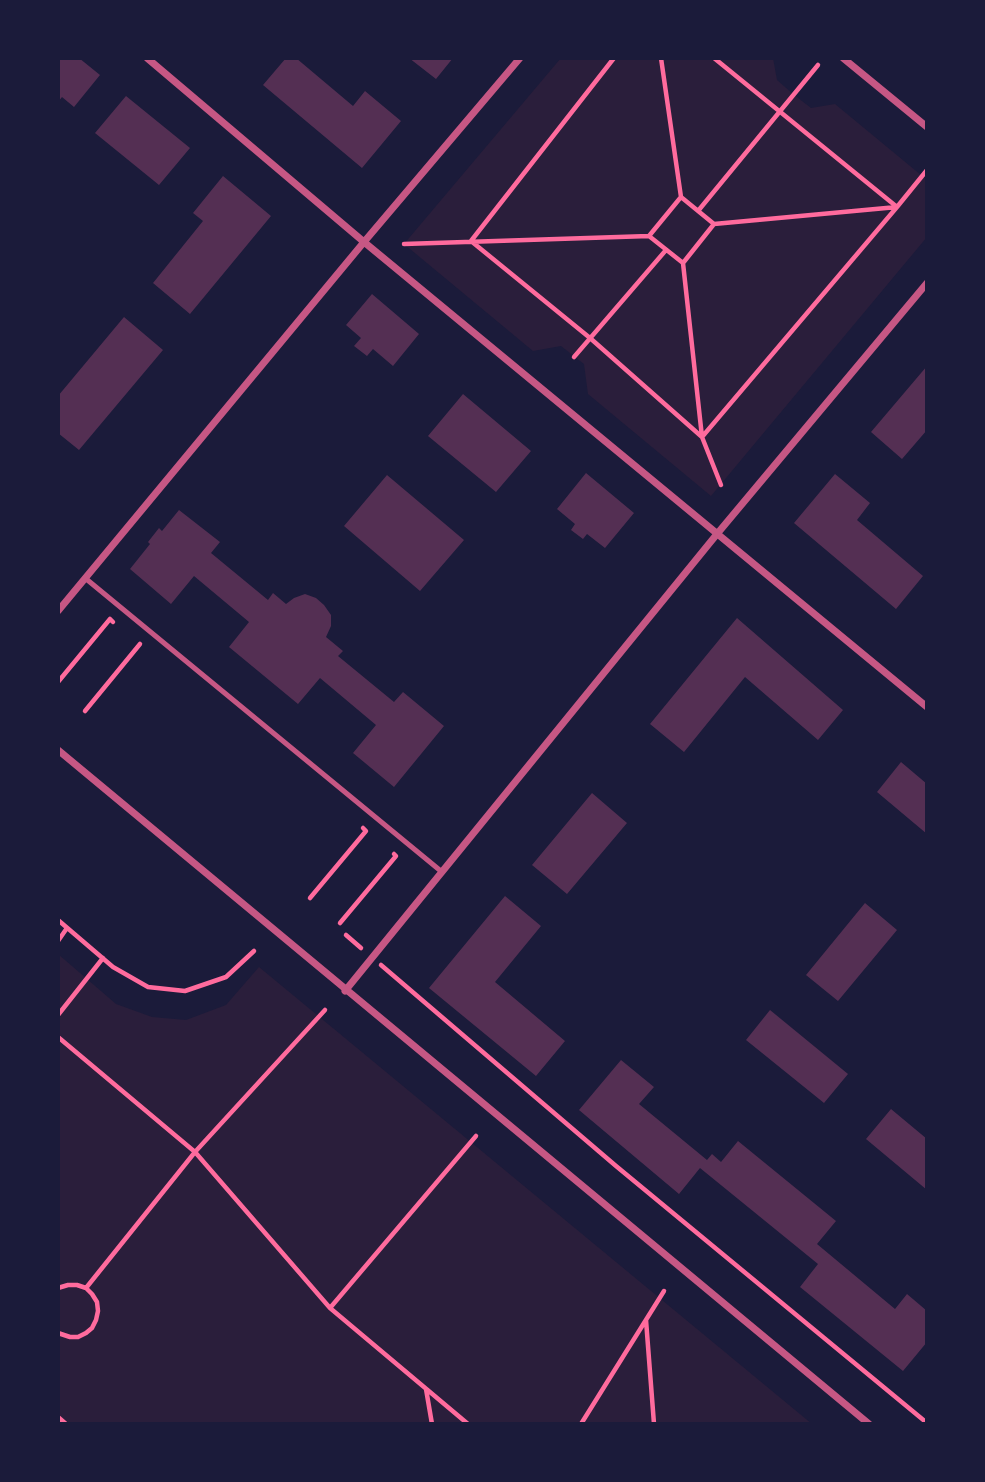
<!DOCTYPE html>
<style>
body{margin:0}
#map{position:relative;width:985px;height:1482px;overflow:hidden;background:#1b1b3a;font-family:"Alegreya Sans",sans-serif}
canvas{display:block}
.frame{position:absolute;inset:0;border:60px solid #1b1b3a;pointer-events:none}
</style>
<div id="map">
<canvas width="985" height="1482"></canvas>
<div class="frame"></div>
</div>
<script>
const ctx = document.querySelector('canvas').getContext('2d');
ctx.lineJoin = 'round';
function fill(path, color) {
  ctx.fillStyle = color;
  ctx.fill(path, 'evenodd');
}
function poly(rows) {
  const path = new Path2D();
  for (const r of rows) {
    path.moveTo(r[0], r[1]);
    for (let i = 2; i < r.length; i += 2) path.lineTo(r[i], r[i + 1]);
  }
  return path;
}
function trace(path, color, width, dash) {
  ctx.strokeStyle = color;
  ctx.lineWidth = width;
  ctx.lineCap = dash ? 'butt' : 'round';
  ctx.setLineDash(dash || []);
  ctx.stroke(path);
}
const green = poly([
 [561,58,773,58,777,80,793,94,811,108,835,104,927,180,927,237,711,496,588,394,584,364,561,346,533,351,404,244],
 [58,954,116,1004,152,1017,186,1020,226,1005,259,967,812,1424,58,1424]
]);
const building = poly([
 [58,58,79,58,100,75,74,107,62,97,58,102],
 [286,58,296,58,353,106,365,91,401,121,362,168,263,85],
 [409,58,453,58,436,79],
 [126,96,190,148,159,185,95,133],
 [223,176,271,216,190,314,153,283,203,221,193,213],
 [372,294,419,334,393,366,373,349,367,356,354,346,361,338,346,325],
 [124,317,163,350,79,450,58,433,58,396],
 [927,366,927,430,902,459,871,432],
 [463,394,531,451,496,492,428,436],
 [586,473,634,513,605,548,587,534,583,539,571,530,575,524,557,509],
 [835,474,870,503,857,520,923,576,896,609,794,523],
 [387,475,464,540,420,591,344,526],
 [179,510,220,542,211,553,268,600,273,593,286,604,294,598,305,594,316,598,324,605,331,615,331,626,326,637,343,651,338,656,394,702,403,692,444,726,394,787,353,753,376,725,320,678,298,704,229,647,249,622,194,576,171,604,130,569,150,544,148,542,159,528,162,531],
 [737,618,843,710,818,740,745,677,684,752,650,724],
 [901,762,927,784,927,834,877,792],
 [592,793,627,823,567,894,532,865],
 [505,896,541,926,495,982,565,1041,536,1076,429,988],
 [865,903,897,930,838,1001,806,975],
 [770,1010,848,1074,824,1103,746,1040],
 [621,1060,654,1087,639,1104,707,1160,712,1154,721,1162,738,1141,836,1221,817,1244,895,1309,907,1294,927,1311,927,1342,903,1371,800,1287,818,1264,700,1168,679,1194,579,1110],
 [891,1109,927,1139,927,1190,866,1139]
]);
const path = poly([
 [614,58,471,241,590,338,702,437,897,207,714,58],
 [661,58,681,197],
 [698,211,818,65],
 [714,224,897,207,927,170],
 [404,244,649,236],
 [683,263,649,236,681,197,714,224,683,263,702,437,721,485],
 [574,357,666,250],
 [58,682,110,619,113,622],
 [85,711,140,644],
 [310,898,366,831,363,828],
 [58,920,113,967,148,987,185,991,226,977,254,951],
 [340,923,396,856,394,854],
 [346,935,361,948],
 [58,941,67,928],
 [381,965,616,1166,927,1423],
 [58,1015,103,958],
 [58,1037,195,1152,330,1308,468,1424],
 [58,1288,68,1285,77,1285,86,1288,92,1294,97,1302,98,1311,96,1320,92,1328,86,1333,78,1337,70,1337,58,1333],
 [86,1288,195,1152,325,1010],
 [330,1308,476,1136],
 [646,1320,654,1424],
 [426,1389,432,1424],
 [58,1417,66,1424],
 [581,1424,664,1291]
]);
const service = poly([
 [85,578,442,872]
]);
const minor = poly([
 [147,58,364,242,927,707],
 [843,58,927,127],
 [58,611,364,242,520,58],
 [58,750,869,1424],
 [345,991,717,534,927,283]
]);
fill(green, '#2a1e3b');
fill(building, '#542f53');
trace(path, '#ff6b9d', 4.5);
trace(service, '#c65784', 5);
trace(minor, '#c65784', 7);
</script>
